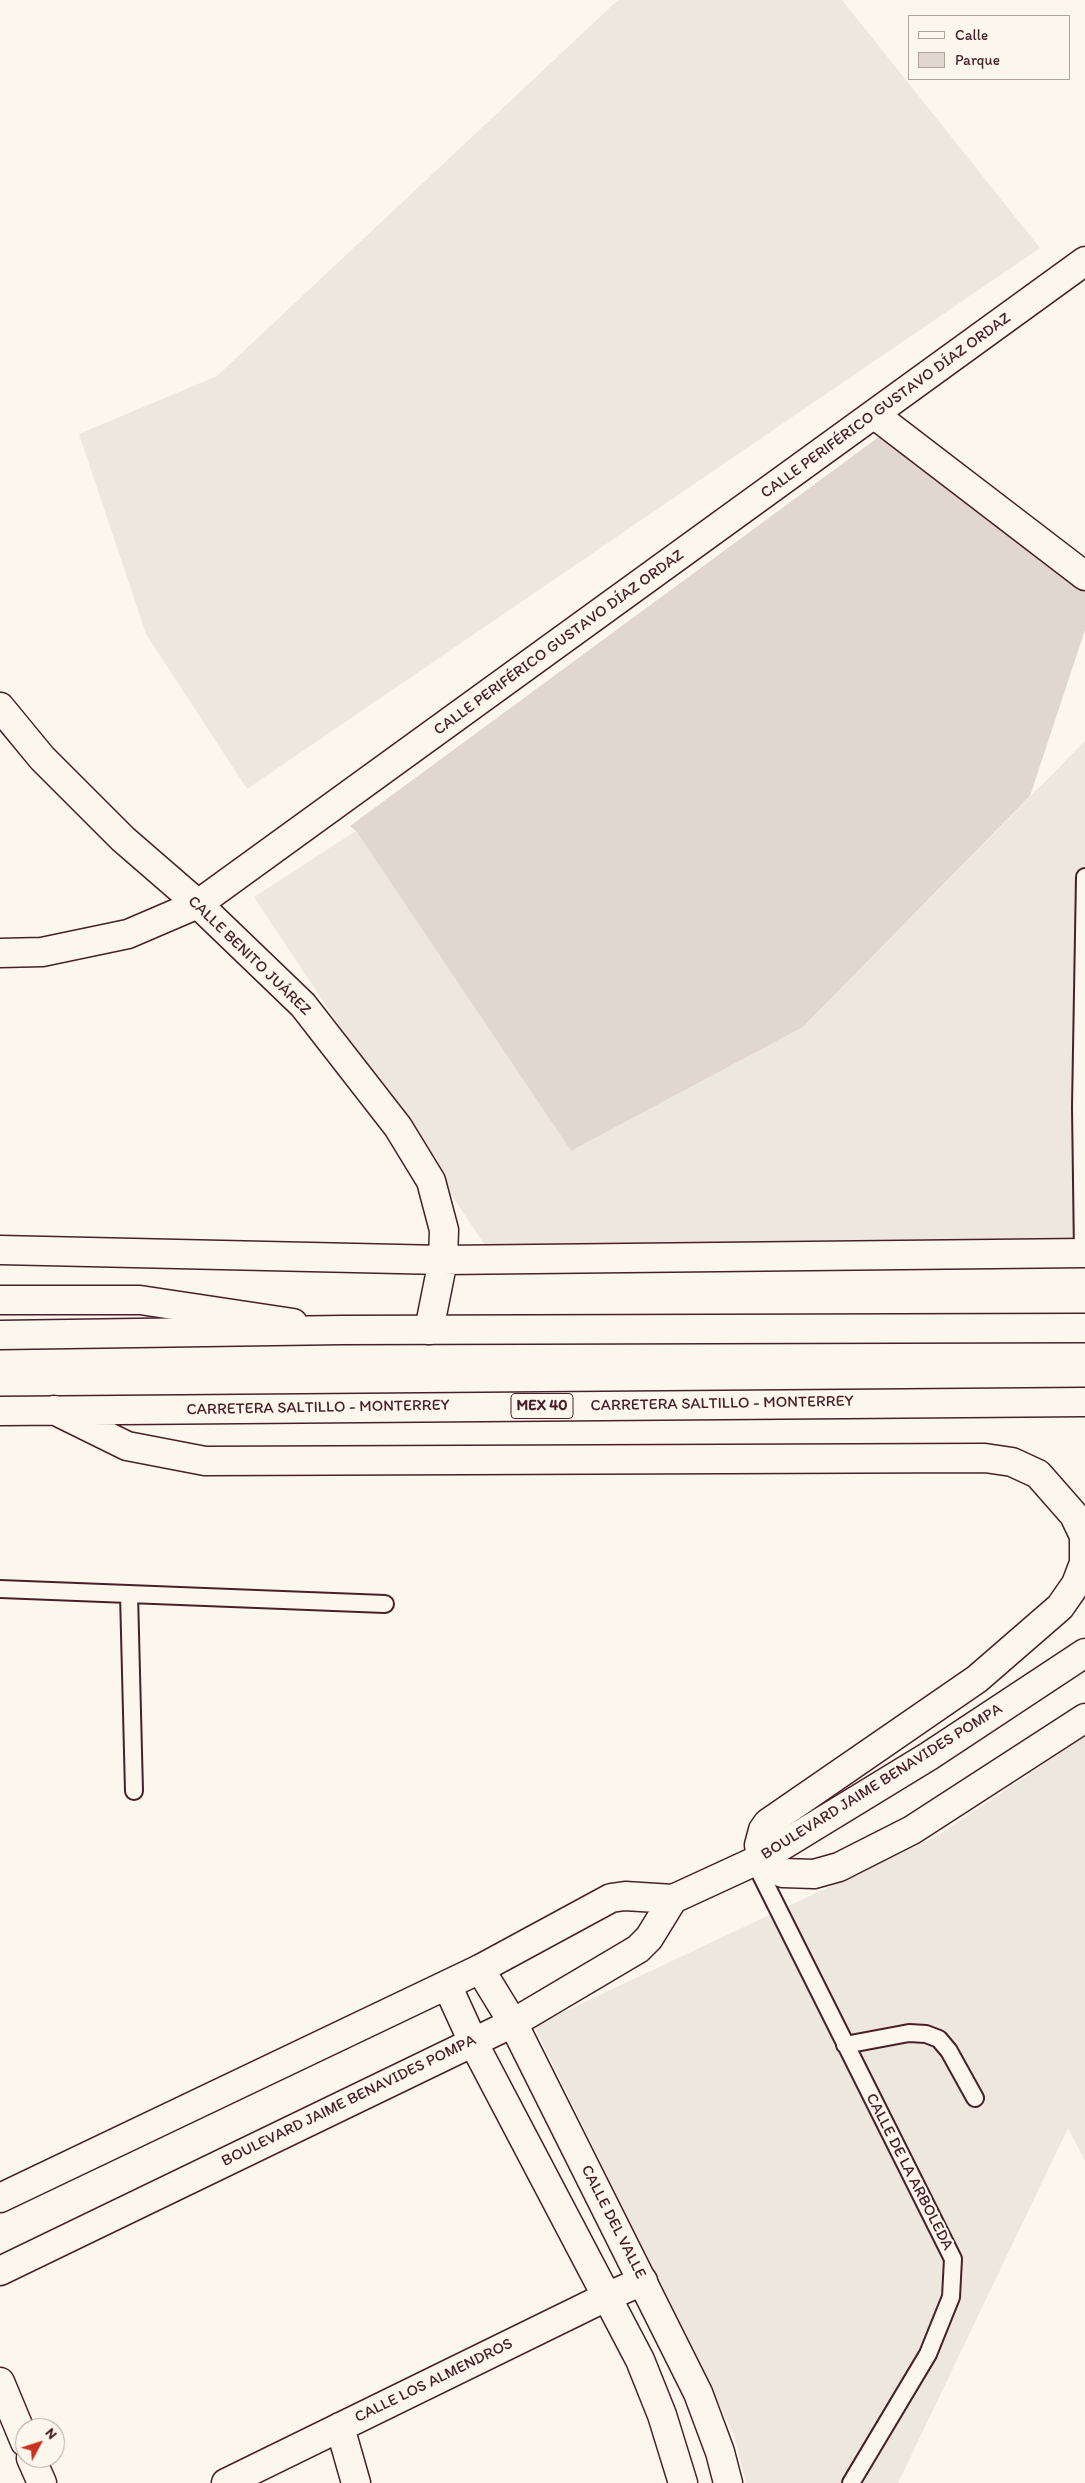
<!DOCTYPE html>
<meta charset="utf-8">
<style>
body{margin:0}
#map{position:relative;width:1085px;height:2483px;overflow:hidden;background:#fbf7ec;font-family:Itim,sans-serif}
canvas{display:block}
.legend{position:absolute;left:908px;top:15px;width:162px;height:65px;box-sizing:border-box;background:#fbf7ec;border:1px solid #b4a19f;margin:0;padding:6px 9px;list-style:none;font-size:15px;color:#4a1f2b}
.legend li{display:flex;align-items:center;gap:10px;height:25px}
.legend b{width:25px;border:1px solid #b4a19f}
.north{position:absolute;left:15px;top:2418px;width:50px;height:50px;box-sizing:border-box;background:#fbf7ec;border:1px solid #b4a19f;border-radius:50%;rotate:50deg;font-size:14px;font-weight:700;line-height:20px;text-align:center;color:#4a1f2b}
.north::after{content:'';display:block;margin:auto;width:18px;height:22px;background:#c8321e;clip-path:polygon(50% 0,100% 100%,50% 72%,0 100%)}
</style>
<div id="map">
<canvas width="1085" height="2483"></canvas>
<ul class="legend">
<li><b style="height:6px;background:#fbf7ec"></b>Calle</li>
<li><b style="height:14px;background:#e2d7d0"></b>Parque</li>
</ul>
<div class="north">N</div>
</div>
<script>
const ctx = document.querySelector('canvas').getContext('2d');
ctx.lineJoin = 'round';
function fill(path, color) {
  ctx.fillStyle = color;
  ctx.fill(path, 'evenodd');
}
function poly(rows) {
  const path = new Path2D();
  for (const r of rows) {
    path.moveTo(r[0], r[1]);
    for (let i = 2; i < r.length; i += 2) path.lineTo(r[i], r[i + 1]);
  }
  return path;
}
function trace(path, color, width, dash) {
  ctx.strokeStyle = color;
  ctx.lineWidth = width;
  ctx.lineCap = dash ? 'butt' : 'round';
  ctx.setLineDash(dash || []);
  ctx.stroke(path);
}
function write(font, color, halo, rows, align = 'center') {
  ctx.font = font + ' Itim,sans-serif';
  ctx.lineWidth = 4.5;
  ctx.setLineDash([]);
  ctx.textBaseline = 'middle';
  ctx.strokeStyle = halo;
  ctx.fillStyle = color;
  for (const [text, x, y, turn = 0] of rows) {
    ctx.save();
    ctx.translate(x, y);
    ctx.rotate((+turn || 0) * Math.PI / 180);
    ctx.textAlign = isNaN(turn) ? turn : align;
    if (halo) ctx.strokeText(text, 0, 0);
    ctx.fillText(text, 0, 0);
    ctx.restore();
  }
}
const built = poly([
 [618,0,842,0,1040,248,247,789,146,634,79,434,217,376],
 [1085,741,1085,1247,500,1268,254,897,356,831,571,1151,803,1027],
 [1085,1736,1085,2161,1068,2128,898,2483,746,2483,734,2435,534,2026,939,1835]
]);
const green = poly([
 [895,425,1085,592,1085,630,1030,796,803,1027,571,1151,356,831,350,826]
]);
const service = poly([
 [1083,1253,1081,1107,1085,877],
 [0,1589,385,1604],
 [129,1594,134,1791],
 [754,1861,953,2259,951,2297,928,2354,851,2483],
 [845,2045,909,2033,926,2034,939,2039,949,2051,975,2098]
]);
const minor = poly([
 [875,415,1085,576],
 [0,707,42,758,123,839,198,904,303,1005,398,1127,431,1181,444,1230,443,1260,429,1330],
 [0,953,42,952,128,934,198,904,1085,261],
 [0,1250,443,1260,1085,1253],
 [0,1300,140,1300,293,1323],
 [0,2382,25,2442],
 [340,2427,356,2483],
 [31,2458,42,2483],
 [226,2483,606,2297,643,2281]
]);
const tertiary = poly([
 [480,1969,513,2023,698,2393,720,2452,728,2483],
 [447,1985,473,2042,640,2360,662,2415,683,2483]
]);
const primary = poly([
 [0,2198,480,1969,611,1898,625,1896,673,1899,762,1858,929,1756,1085,1653],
 [0,2271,513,2023,638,1949,649,1938,673,1899]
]);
const trunk = poly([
 [0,1335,342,1330,1085,1328],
 [54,1410,127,1446,205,1461,985,1458,1012,1462,1038,1474,1074,1515,1084,1536,1084,1563,1076,1584,1060,1607,977,1679,768,1823,763,1830,759,1845,762,1858,773,1869,783,1873,814,1874,839,1867,912,1830,1085,1718],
 [0,1411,1085,1402]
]);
const shields = [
 [542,1406,62]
];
const shieldNames = [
 ["MEX 40",542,1406]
];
const streetNames = [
 ["CALLE PERIFÉRICO GUSTAVO DÍAZ ORDAZ",886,406,-36],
 ["CALLE PERIFÉRICO GUSTAVO DÍAZ ORDAZ",559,643,-36],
 ["CALLE BENITO JUÁREZ",249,956,44],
 ["CARRETERA SALTILLO - MONTERREY",722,1404,-1],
 ["CARRETERA SALTILLO - MONTERREY",318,1408,-1],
 ["BOULEVARD JAIME BENAVIDES POMPA",882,1782,-32],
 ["BOULEVARD JAIME BENAVIDES POMPA",349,2101,-26],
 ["CALLE DE LA ARBOLEDA",909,2172,63],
 ["CALLE DEL VALLE",613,2222,63],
 ["CALLE LOS ALMENDROS",434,2381,-26]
];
fill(built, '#eee7de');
fill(green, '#e2d7d0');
trace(service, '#4a1f2b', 20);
trace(minor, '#4a1f2b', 31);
trace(tertiary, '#4a1f2b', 31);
trace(primary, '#4a1f2b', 31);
trace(trunk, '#4a1f2b', 31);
trace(service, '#fbf7ec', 16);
trace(minor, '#fbf7ec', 28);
trace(tertiary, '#fbf7ec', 28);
trace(primary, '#fbf7ec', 28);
trace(trunk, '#fbf7ec', 28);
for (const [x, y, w] of shields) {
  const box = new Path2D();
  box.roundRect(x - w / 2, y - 12.5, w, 25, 4);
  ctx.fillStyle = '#fbf7ec';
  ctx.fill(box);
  trace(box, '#4a1f2b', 1);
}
write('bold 15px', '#4a1f2b', null, shieldNames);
write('16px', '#4a1f2b', '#fbf7ec', streetNames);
</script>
